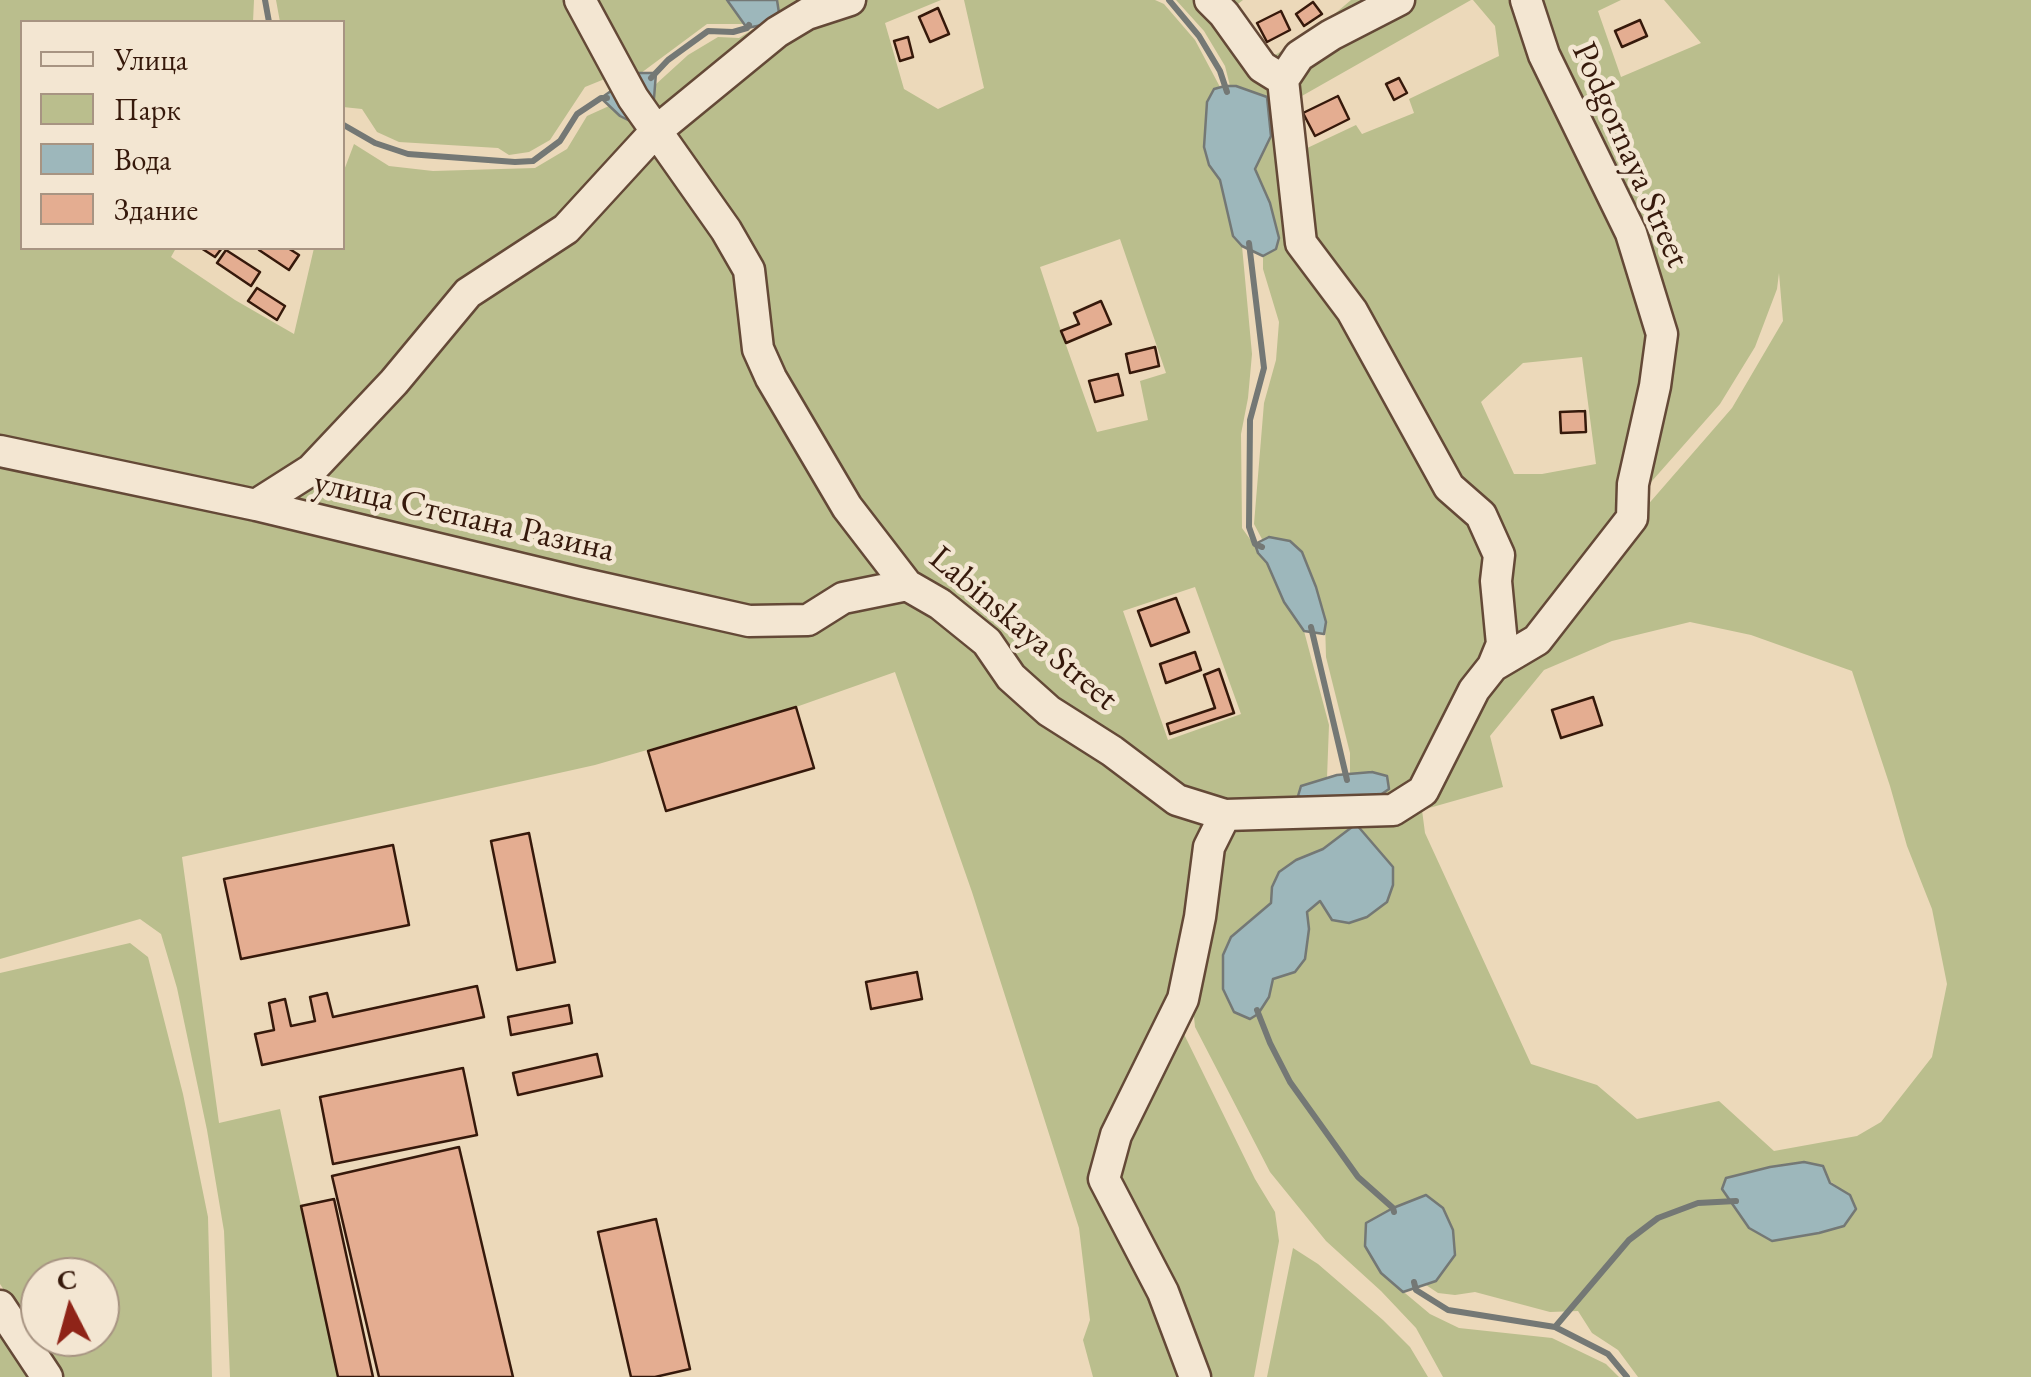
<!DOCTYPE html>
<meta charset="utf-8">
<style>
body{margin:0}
#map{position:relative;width:2031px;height:1377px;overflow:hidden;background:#ecd9ba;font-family:"EB Garamond",serif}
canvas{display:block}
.legend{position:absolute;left:20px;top:20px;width:325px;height:230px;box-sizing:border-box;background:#f3e6d2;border:2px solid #a79482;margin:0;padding:12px 18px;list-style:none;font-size:30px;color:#36190b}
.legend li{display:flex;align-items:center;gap:20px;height:50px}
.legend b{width:50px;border:2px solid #a79482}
.north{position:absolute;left:20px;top:1257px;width:100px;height:100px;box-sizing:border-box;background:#f3e6d2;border:2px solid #a79482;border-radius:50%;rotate:354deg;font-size:28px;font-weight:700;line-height:40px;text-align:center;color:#36190b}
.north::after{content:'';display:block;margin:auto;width:35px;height:45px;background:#8f2418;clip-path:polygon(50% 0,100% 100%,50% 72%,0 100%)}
</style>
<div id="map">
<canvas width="2031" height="1377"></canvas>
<ul class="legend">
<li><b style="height:12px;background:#f3e6d2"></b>Улица</li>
<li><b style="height:28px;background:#babe8d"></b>Парк</li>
<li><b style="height:28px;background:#9db7bb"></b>Вода</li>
<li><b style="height:28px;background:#e4ad91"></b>Здание</li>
</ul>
<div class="north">С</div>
</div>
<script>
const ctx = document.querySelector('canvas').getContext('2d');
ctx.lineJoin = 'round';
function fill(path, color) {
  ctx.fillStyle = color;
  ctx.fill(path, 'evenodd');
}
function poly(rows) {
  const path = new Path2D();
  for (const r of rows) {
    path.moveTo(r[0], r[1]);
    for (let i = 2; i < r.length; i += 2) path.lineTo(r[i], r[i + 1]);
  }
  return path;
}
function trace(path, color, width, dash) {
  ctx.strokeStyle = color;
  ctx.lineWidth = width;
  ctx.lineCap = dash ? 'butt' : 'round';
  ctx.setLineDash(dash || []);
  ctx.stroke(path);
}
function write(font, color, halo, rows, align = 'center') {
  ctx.font = font + ' "EB Garamond",serif';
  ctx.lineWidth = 9;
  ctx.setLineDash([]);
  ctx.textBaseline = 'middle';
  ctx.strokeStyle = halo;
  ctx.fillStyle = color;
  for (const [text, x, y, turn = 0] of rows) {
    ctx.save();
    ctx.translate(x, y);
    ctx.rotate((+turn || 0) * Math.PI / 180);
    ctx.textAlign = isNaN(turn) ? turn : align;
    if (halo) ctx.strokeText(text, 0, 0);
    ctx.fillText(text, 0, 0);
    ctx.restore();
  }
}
const green = poly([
 [0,0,254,0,253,22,22,22,22,248,176,248,171,257,235,300,294,334,314,248,342,248,343,173,354,144,389,166,433,171,535,168,567,149,587,116,609,106,620,116,636,124,631,146,304,467,241,495,0,440],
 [276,0,574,0,612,76,585,87,550,140,529,152,509,155,498,148,399,142,377,132,362,109,343,107,342,22,280,22],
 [585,0,727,0,744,24,707,24,641,73,630,73],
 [777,0,941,0,885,23,904,89,938,109,984,88,964,0,1155,0,1164,4,1195,40,1220,87,1214,89,1207,102,1204,147,1209,165,1220,180,1233,236,1242,246,1252,354,1248,398,1241,434,1242,528,1267,563,1284,602,1304,631,1329,725,1327,778,1301,786,1299,796,1311,801,1253,805,1176,791,1021,677,898,561,777,373,760,277,653,111,655,85,688,55,718,37,739,38,779,13],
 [1120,239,1166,373,1140,381,1148,420,1097,432,1061,331,1040,267],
 [1195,587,1241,714,1168,740,1123,611],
 [1176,0,1243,0,1234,7,1272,57,1318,28,1351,0,1392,0,1296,53,1295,247,1475,518,1491,558,1497,643,1420,780,1399,796,1373,800,1372,772,1350,774,1350,753,1326,657,1325,621,1316,587,1270,537,1263,541,1254,524,1264,403,1276,360,1279,322,1263,269,1263,256,1276,249,1270,203,1255,169,1271,136,1271,120,1267,97,1230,86,1225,66,1204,31],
 [1407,0,1471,0,1293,101,1303,150,1356,125,1362,134,1414,113,1409,99,1499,56,1495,26,1473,0,1522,0,1543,68,1627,235,1655,329,1649,383,1632,450,1628,489,1627,516,1535,638,1503,657,1506,635,1500,580,1502,555,1483,509,1449,480,1351,304,1304,243,1288,96,1297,71,1307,55],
 [1582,357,1596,464,1542,474,1514,474,1481,402,1523,363],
 [1530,0,1621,0,1598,11,1621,77,1701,43,1664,0,2031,0,2031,1377,1638,1377,1618,1350,1592,1333,1578,1311,1550,1312,1475,1292,1455,1295,1438,1293,1426,1285,1436,1281,1381,1273,1430,1314,1459,1328,1552,1338,1606,1364,1619,1377,1443,1377,1416,1328,1381,1291,1326,1241,1270,1172,1195,1027,1192,997,1224,830,1345,823,1351,828,1323,849,1296,860,1272,887,1271,903,1249,921,1258,1014,1269,997,1273,979,1295,972,1309,929,1306,912,1378,850,1356,824,1421,810,1471,708,1732,408,1783,321,1779,273,1777,289,1755,347,1720,404,1637,498,1667,342],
 [1690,622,1751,635,1852,671,1890,786,1907,846,1932,909,1947,984,1932,1057,1881,1122,1857,1136,1774,1151,1719,1101,1637,1119,1597,1085,1531,1064,1425,833,1422,810,1503,787,1490,736,1544,670,1612,641],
 [1804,1162,1849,1195,1749,1228,1739,1211,1726,1178,1770,1167],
 [652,143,722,238,750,307,889,574,859,578,797,611,754,609,545,563,289,497,468,304],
 [0,460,751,627,847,604,904,599,941,615,1216,822,1164,1023,1106,1143,1187,1377,1093,1377,1083,1340,1090,1320,1079,1228,972,892,895,672,796,707,595,765,182,857,219,1123,280,1109,338,1377,230,1377,224,1231,207,1130,177,988,161,934,140,919,0,959],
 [130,943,148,957,183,1094,208,1217,212,1377,62,1377,0,1284,0,973],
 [40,1277,100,1277,100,1337,40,1337],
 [1180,1026,1255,1179,1275,1212,1279,1241,1254,1377,1202,1377,1116,1170],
 [1293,1248,1318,1264,1383,1320,1410,1347,1428,1377,1267,1377],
 [0,1312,41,1377,0,1377]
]);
const water = poly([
 [727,0,777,0,779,13,762,25,747,28,727,0],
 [630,73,656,73,653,111,636,124,620,116,601,98,611,91,621,76,630,73],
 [1225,86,1236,86,1267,97,1271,136,1255,169,1270,203,1279,238,1276,249,1263,256,1242,246,1233,236,1220,180,1209,165,1204,147,1207,102,1214,89,1225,86],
 [1269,537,1290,541,1302,552,1316,587,1326,622,1324,634,1304,631,1284,602,1267,563,1258,553,1255,544,1269,537],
 [1372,772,1387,776,1389,789,1373,800,1311,801,1298,796,1301,786,1337,775,1372,772],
 [1356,824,1393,867,1393,885,1387,902,1367,917,1349,923,1332,920,1320,901,1307,912,1309,929,1305,959,1295,972,1273,979,1269,997,1258,1014,1250,1019,1234,1012,1223,989,1223,955,1231,937,1271,903,1272,887,1279,872,1296,860,1323,849,1356,824],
 [1804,1162,1823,1166,1830,1183,1850,1195,1856,1209,1844,1226,1819,1233,1772,1241,1749,1228,1722,1189,1726,1178,1770,1167,1804,1162],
 [1426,1195,1443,1208,1453,1230,1455,1255,1436,1281,1403,1292,1381,1273,1365,1246,1366,1223,1393,1208,1426,1195]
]);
const stream = poly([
 [265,0,269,22],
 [1169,0,1199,36,1220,71,1227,92],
 [651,78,668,60,708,31,733,32,747,28,749,25],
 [342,124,375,143,408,154,515,162,533,161,560,141,577,114,601,98,607,98],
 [1249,243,1264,368,1250,420,1249,527,1255,544,1262,547],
 [1311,627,1347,780],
 [1257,1010,1270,1043,1290,1082,1358,1177,1393,1208,1394,1212],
 [1414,1282,1416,1290,1448,1310,1555,1327,1608,1354,1627,1377],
 [1555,1327,1629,1240,1658,1218,1698,1203,1736,1201]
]);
const building = poly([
 [1313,2,1322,14,1304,26,1296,14,1313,2],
 [938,8,949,34,930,42,919,17,938,8],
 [1281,11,1290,30,1267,42,1257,23,1281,11],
 [1640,20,1647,36,1622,47,1615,31,1640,20],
 [908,37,913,57,900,61,894,41,908,37],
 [1399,78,1407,93,1394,100,1386,84,1399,78],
 [1338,96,1349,119,1315,136,1303,113,1338,96],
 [201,248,222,248,215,257,201,248],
 [261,248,288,248,299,255,289,270,259,250,261,248],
 [226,250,260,272,251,286,217,263,226,250],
 [257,288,285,306,277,320,248,301,257,288],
 [1101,301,1111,324,1066,343,1061,331,1079,324,1074,313,1101,301],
 [1155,347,1159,366,1130,373,1126,354,1155,347],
 [1118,374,1123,395,1095,402,1089,381,1118,374],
 [1585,411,1586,432,1561,433,1560,412,1585,411],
 [1176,598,1189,632,1151,646,1138,611,1176,598],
 [1195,652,1201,670,1166,683,1160,664,1195,652],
 [1219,669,1234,713,1170,734,1167,724,1215,708,1204,675,1219,669],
 [1593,697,1602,725,1561,738,1552,710,1593,697],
 [796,707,814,768,666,811,648,751,796,707],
 [529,833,555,962,517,970,491,841,529,833],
 [393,845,409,925,241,959,224,879,393,845],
 [917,972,922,999,871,1009,866,982,917,972],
 [477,986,484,1017,262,1065,255,1034,274,1030,269,1003,285,999,291,1026,315,1021,310,997,327,993,333,1017,477,986],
 [569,1005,572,1023,511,1035,508,1017,569,1005],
 [597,1054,602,1076,518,1095,513,1073,597,1054],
 [463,1068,477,1135,333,1164,320,1097,463,1068],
 [459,1147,513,1377,379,1377,332,1176,459,1147],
 [334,1199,373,1377,338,1377,301,1206,334,1199],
 [656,1219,690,1369,655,1377,631,1377,598,1232,656,1219]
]);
const minor = poly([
 [580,0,633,98,726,230,749,270,758,349,771,378,847,507,907,585,940,604,987,642,1011,677,1049,711,1112,751,1177,800,1225,815,1209,847,1200,917,1183,999,1116,1135,1104,1179,1163,1292,1195,1377],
 [1210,0,1224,14,1262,67,1283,80],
 [1399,0,1331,35,1299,56,1283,80,1301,243,1352,311,1449,487,1481,515,1499,555,1496,581,1502,644,1493,666],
 [0,451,256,505,580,583,749,621,808,620,843,598,907,585],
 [256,505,311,470,394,382,468,293,566,229,655,132,777,32,807,14,850,0],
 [1225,815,1393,810,1423,791,1474,690,1493,666,1537,640,1632,518,1633,484,1655,386,1662,334,1631,233,1544,55,1526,0],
 [0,1306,47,1377]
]);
const streetNames = [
 ["Podgornaya Street",1630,155,66],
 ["улица Степана Разина",464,517,13],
 ["Labinskaya Street",1023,629,40]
];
fill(green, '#babe8d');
fill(water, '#9db7bb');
trace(water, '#747875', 2.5);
trace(stream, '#747875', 6);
fill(building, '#e4ad91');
trace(building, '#36190b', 2.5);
trace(minor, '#644937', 35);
trace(minor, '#f3e6d2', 30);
write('35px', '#36190b', '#f3e6d2', streetNames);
</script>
